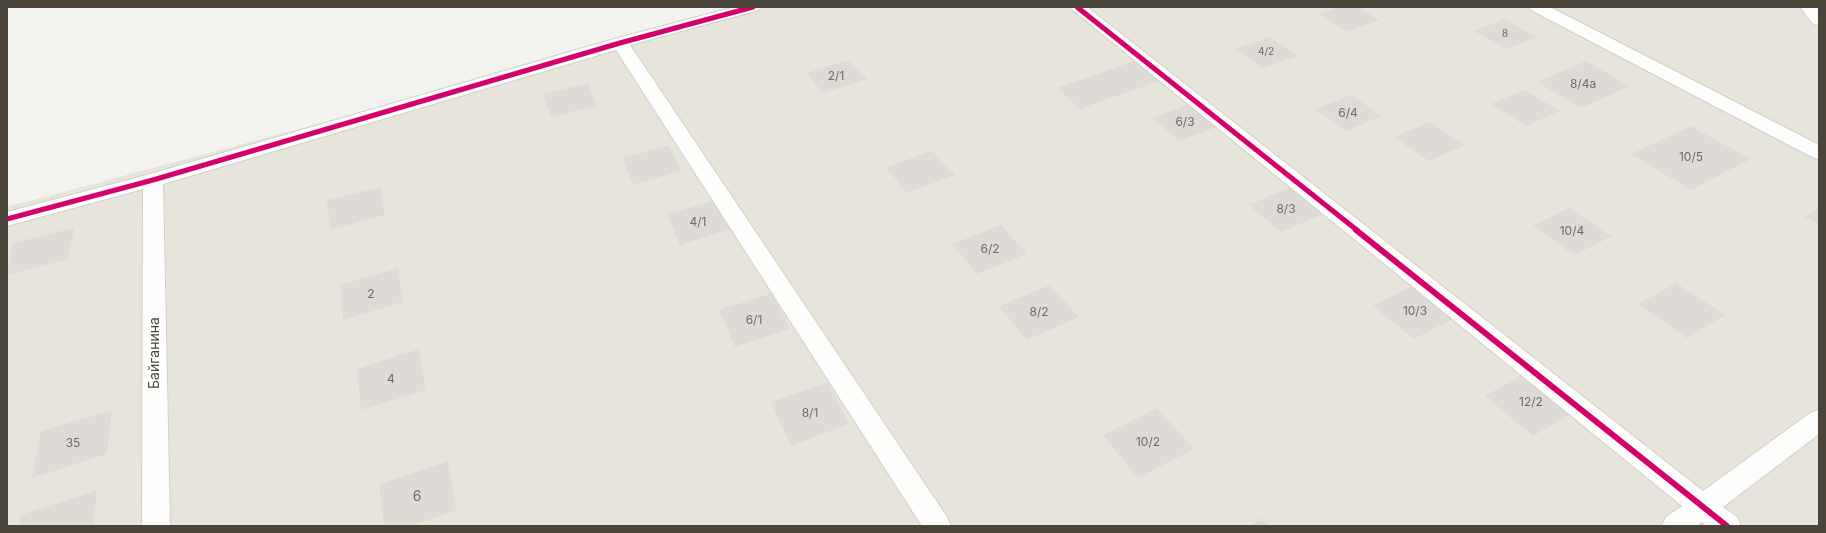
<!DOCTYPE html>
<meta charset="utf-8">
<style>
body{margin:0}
#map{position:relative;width:1826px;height:533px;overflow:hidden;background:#f4f2ee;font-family:Inter,sans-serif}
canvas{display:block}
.frame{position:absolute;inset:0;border:8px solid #4b4439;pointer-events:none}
</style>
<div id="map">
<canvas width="1826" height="533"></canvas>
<div class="frame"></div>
</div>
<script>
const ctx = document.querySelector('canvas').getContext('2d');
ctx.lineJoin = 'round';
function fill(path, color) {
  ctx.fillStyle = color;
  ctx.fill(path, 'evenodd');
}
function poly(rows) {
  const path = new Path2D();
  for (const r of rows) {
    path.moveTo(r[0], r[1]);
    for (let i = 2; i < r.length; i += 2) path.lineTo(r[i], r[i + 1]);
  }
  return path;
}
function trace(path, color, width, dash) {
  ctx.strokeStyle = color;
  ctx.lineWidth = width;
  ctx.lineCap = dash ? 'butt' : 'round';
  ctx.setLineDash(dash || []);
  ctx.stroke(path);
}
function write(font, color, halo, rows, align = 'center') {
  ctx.font = font + ' Inter,sans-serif';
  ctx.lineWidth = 3;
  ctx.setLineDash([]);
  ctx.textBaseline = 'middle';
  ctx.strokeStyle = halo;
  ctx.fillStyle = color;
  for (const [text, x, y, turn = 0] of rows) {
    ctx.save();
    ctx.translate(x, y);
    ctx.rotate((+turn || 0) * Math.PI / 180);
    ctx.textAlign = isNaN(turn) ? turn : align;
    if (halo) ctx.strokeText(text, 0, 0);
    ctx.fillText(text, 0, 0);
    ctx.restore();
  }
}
const residential = poly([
 [755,7,1819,7,1819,526,7,526,7,207]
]);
const building = poly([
 [1339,7,1358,7,1379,20,1347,32,1319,14],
 [1504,19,1537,37,1506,49,1474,31],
 [1270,37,1298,56,1262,68,1235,49],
 [849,60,867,79,823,93,806,73],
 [1134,61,1159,81,1080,109,1057,88],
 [1586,61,1630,86,1581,108,1537,82],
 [588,83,597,106,551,117,543,94],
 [1524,90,1560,111,1526,126,1491,104],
 [1351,95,1382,116,1346,131,1315,109],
 [1191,103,1219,126,1179,141,1152,118],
 [1430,122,1465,145,1429,161,1394,137],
 [1691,126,1751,159,1691,190,1631,154],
 [669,145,681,171,633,185,622,158],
 [932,151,955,175,907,193,886,167],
 [381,187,385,215,330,230,327,200],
 [1290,187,1323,214,1281,232,1249,205],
 [716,200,730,229,680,245,667,214],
 [1569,208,1612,236,1574,255,1533,226],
 [1819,208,1819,225,1805,217],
 [1001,225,1027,254,977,274,952,244],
 [74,228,68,259,7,275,13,243],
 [398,268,403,302,343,320,340,285],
 [1676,283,1725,315,1687,338,1638,304],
 [1416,284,1457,317,1414,339,1373,306],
 [1050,285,1079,317,1027,340,999,306],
 [772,293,790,329,735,347,719,310],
 [419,349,426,390,361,410,357,369],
 [1529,371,1578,409,1533,436,1485,396],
 [828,382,849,424,791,446,771,402],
 [1157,408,1194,449,1138,478,1103,435],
 [112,410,107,454,32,478,41,431],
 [448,461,456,510,410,526,384,526,379,484],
 [97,490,93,526,19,526,21,515],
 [1262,518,1269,526,1249,526]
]);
const street = poly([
 [734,7,761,7,759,10,630,45,947,517,951,526,922,526,616,50,163,184,170,526,142,526,143,189,7,226,7,212,147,175,614,39,734,7],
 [1069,7,1087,7,1703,491,1810,413,1819,410,1819,434,1723,507,1737,517,1741,526,1706,526,1702,522,1697,526,1662,526,1666,517,1682,506,1069,7],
 [1529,7,1550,7,1819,145,1819,159,1812,157,1531,10,1529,7],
 [1800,7,1817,7,1819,10,1819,25,1813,24,1800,7]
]);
const cyclewayFar1 = poly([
 [1077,7,1358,231],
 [7,219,153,180,620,43,753,7]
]);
const cycleway = poly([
 [1356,230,1727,526]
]);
const farNumbernames = [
 ["8",1505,34],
 ["4/2",1266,52]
];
const numberNames = [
 ["2/1",836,76],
 ["8/4а",1583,84],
 ["6/4",1348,113],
 ["6/3",1185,122],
 ["10/5",1691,157],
 ["8/3",1286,209],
 ["4/1",698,222],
 ["10/4",1572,231],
 ["6/2",990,249],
 ["2",371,294],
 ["10/3",1415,311],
 ["8/2",1039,312],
 ["6/1",754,320],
 ["4",391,379],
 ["12/2",1531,402],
 ["8/1",810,413],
 ["10/2",1148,442],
 ["35",73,443]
];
const streetNames = [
 ["Байганина",155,353,-90]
];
const nearNumbernames = [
 ["6",417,497]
];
fill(residential, '#e7e4dc');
fill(building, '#dedbd6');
trace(street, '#d2d0cb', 2);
fill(street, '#fdfdfc');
trace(cyclewayFar1, '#d6006c', 5);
trace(cycleway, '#d6006c', 6);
write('10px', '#706a61', null, farNumbernames);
write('12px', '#706a61', null, numberNames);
write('14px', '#4b4439', '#fff', streetNames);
write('14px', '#706a61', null, nearNumbernames);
</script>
